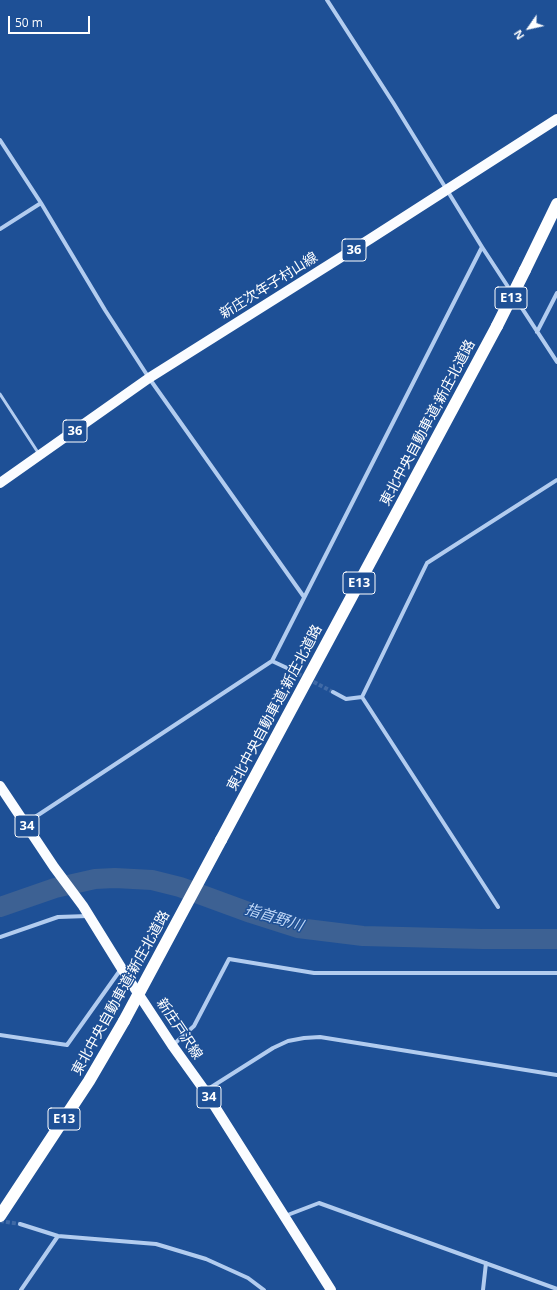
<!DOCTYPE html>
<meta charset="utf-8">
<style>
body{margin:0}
#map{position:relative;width:557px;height:1290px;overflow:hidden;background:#1e5096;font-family:"Open Sans",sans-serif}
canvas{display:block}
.north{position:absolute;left:509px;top:8px;width:40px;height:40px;-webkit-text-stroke:3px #1e5096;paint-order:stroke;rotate:236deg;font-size:11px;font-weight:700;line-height:16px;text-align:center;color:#fff}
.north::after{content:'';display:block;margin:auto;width:14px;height:18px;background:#fff;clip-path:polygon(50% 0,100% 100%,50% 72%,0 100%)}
.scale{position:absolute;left:8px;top:16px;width:82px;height:18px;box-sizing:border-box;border:2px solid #fff;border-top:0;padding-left:5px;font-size:12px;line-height:14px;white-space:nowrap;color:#fff;-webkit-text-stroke:3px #1e5096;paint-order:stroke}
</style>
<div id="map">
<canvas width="557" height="1290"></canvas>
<div class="north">N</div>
<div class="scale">50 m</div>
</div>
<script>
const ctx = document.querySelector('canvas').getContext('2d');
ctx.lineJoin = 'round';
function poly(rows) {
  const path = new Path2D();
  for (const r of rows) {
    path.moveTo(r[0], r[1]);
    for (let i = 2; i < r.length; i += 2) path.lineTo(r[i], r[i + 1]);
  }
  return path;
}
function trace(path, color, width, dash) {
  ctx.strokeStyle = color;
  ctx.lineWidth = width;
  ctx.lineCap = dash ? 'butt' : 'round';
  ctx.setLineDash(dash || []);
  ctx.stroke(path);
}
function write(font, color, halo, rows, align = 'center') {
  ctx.font = font + ' "Open Sans","Noto Sans JP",sans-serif';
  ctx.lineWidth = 3;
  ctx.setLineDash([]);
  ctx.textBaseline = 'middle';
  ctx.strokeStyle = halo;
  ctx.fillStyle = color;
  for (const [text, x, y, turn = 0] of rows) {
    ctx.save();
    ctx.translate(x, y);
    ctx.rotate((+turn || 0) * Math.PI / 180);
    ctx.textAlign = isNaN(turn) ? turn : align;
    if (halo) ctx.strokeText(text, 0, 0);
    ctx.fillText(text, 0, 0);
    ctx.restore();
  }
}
const river = poly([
 [0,907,55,888,95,879,115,878,152,880,180,887,251,913,298,928,363,936,482,939,557,939]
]);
const minorTunnel = poly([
 [287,668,333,692],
 [0,1221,20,1224]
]);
const service = poly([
 [0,394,39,454]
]);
const minor = poly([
 [327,0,394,104,482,247,557,362],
 [0,140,41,203,105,310,149,378,304,597],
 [0,229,41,203],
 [537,332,557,293],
 [272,661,482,247],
 [333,692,346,699,362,697,427,563,557,480],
 [362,697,498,907],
 [26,823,272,661,287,668],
 [0,937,58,917,88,916],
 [0,1035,67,1045,121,969],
 [173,1045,194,1026,229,959,314,973,557,973],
 [205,1091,273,1048,288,1041,304,1038,320,1037,557,1075],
 [285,1216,319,1203,557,1289],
 [20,1224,58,1236,156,1244,206,1259,248,1278,264,1290],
 [21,1290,58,1236],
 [483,1290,486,1263]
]);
const primary = poly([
 [0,483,149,378,370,239,557,119],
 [0,786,54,867,83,906,122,969,172,1045,205,1091,331,1290]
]);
const motorway = poly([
 [525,270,557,204],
 [221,840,497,326],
 [0,1216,89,1081,124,1021]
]);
const motorwayBridge = poly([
 [497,326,525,270],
 [124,1021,221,840]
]);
const shields = [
 [354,250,24],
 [511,298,32],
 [75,431,24],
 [359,583,32],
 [27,826,24],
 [209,1097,24],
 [64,1119,32]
];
const shieldNames = [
 ["36",354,250],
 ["E13",511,298],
 ["36",75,431],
 ["E13",359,583],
 ["34",27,826],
 ["34",209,1097],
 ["E13",64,1119]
];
const streetNames = [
 ["新庄次年子村山線",269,286,-32],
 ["東北中央自動車道;新庄北道路",428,423,-62],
 ["東北中央自動車道;新庄北道路",275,708,-62],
 ["東北中央自動車道;新庄北道路",121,993,-61],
 ["新庄戸沢線",179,1029,56]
];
const waterNames = [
 ["指首野川",274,918,17]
];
trace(river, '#3d6193', 20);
trace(minorTunnel, '#406aa6', 4, [4, 2]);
trace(service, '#b2ccef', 3);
trace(minor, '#b2ccef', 4);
trace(primary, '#fafcff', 10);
trace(motorway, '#fff', 12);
trace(motorwayBridge, '#fff', 12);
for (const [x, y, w] of shields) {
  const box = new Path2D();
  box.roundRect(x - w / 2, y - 11, w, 22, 3);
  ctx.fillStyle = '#1e5096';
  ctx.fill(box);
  trace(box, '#fff', 1);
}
write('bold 13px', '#fff', null, shieldNames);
write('14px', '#fff', '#1e5096', streetNames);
write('italic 15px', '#bed6f6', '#1e5096', waterNames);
</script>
